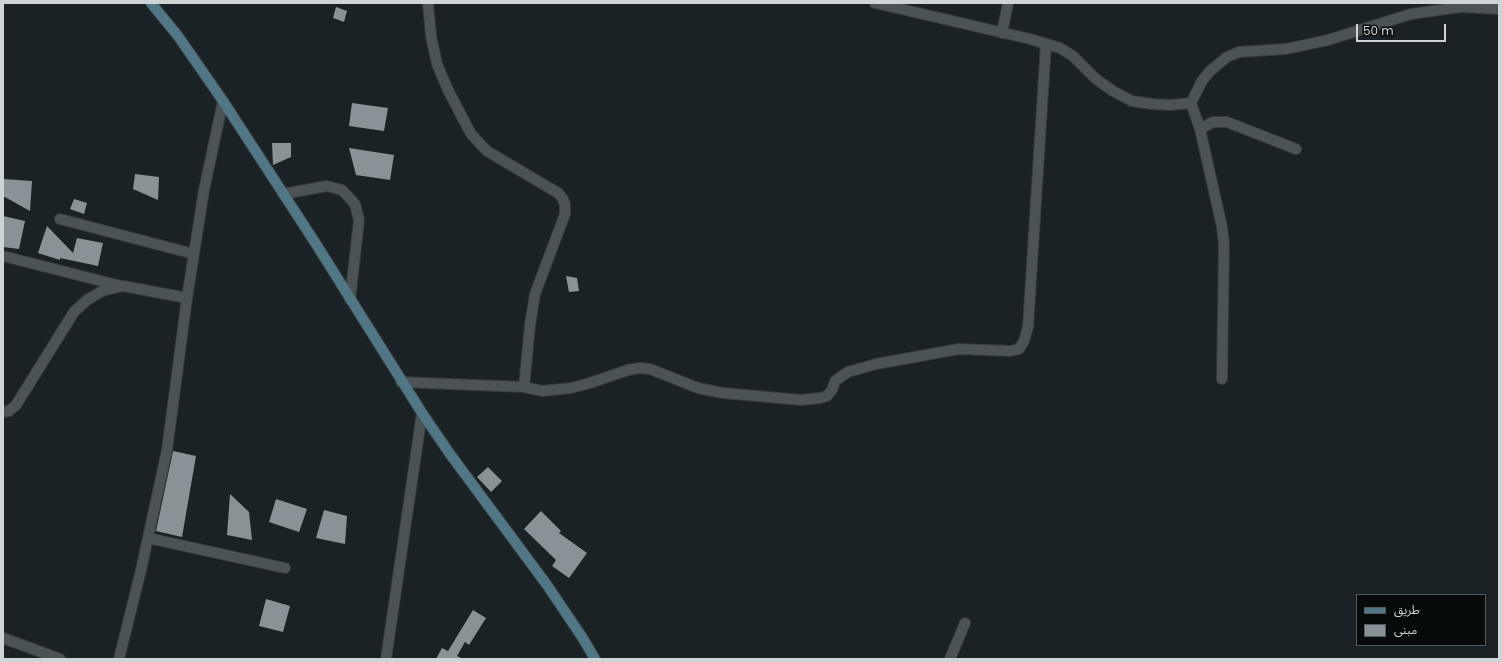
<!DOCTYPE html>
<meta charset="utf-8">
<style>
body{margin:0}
#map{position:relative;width:1502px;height:662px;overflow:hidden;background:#1b2225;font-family:Poppins,"Noto Sans Arabic",sans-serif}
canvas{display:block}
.frame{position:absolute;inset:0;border:4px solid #ced3d5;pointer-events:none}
.legend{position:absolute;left:1356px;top:594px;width:130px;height:52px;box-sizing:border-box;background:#080b0c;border:1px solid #575b5c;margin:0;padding:5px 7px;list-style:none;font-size:12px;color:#ced3d5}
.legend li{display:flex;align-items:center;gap:8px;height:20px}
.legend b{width:20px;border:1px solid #575b5c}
.scale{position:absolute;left:1356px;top:24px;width:90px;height:18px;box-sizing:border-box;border:2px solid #ced3d5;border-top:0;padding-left:5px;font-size:12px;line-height:14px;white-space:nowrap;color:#ced3d5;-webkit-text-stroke:3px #080b0c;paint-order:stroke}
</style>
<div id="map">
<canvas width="1502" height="662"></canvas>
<div class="frame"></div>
<ul class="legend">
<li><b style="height:5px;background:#517786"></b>طريق</li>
<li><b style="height:11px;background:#899296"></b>مبنى</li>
</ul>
<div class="scale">50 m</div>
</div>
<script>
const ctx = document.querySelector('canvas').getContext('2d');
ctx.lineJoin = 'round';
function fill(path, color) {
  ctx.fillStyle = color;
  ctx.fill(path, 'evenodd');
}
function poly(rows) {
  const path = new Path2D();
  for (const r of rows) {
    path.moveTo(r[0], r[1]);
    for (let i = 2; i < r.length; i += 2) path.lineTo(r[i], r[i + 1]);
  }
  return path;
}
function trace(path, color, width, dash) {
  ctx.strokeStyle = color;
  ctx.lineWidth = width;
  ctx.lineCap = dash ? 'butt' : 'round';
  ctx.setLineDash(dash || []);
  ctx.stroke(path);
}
const building = poly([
 [336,7,347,11,344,22,333,18],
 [352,103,388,108,384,131,349,126],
 [272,143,291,143,291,157,273,165],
 [349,148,394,155,390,180,356,175],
 [135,174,159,177,158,200,133,189],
 [3,179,32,181,30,211,3,196],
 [74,199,87,203,84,214,70,209],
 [3,216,25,221,19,249,3,247],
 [47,226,73,253,77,238,103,243,98,266,60,258,60,260,38,253],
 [566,276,577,278,579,291,569,292],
 [173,451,196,456,182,537,156,531],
 [488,467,502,481,491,492,477,477],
 [230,494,249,512,252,540,227,535],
 [276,499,307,509,299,532,269,522],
 [324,510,347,516,345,544,316,538],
 [541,511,561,531,559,533,587,553,569,578,552,566,556,560,524,529],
 [266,599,290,606,283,632,259,626],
 [473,610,486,618,469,645,465,642,457,656,463,659,436,659,442,648,448,651]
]);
const street = poly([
 [428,3,431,36,437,64,448,90,471,134,487,151,558,193,563,199,565,205,565,214,535,294,530,325,524,387],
 [875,3,1030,39,1060,48,1073,56,1096,79,1113,91,1132,101,1152,104,1170,105,1191,103,1202,81,1210,71,1227,57,1239,52,1286,49,1328,40,1411,14,1460,7,1499,9],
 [1002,33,1008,3],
 [1191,103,1200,129,1222,227,1224,245,1222,379],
 [1200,129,1213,122,1227,122,1296,149],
 [283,194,327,186,342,190,355,204,359,220,350,300],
 [60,219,194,254],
 [3,256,121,286],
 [401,382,524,387,542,391,571,388,590,383,628,370,640,368,650,369,698,388,723,393,801,400,820,398,827,396,832,390,835,381,842,376,848,372,876,364,959,349,1011,351,1019,349,1024,341,1028,327,1046,44],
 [3,412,9,411,16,405,74,312,87,300,102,291,123,286,187,298],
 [148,538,285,568],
 [3,638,60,659],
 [119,659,141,570,167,450,187,298,204,190,223,101],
 [386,659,422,413],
 [950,659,965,623]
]);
const secondary = poly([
 [151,3,178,36,223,101,316,244,422,413,450,454,547,585,582,637,595,659]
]);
fill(building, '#899296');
trace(street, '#363c3e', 12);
trace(secondary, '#363c3e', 12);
trace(street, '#4b5356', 10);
trace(secondary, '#517786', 10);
</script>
